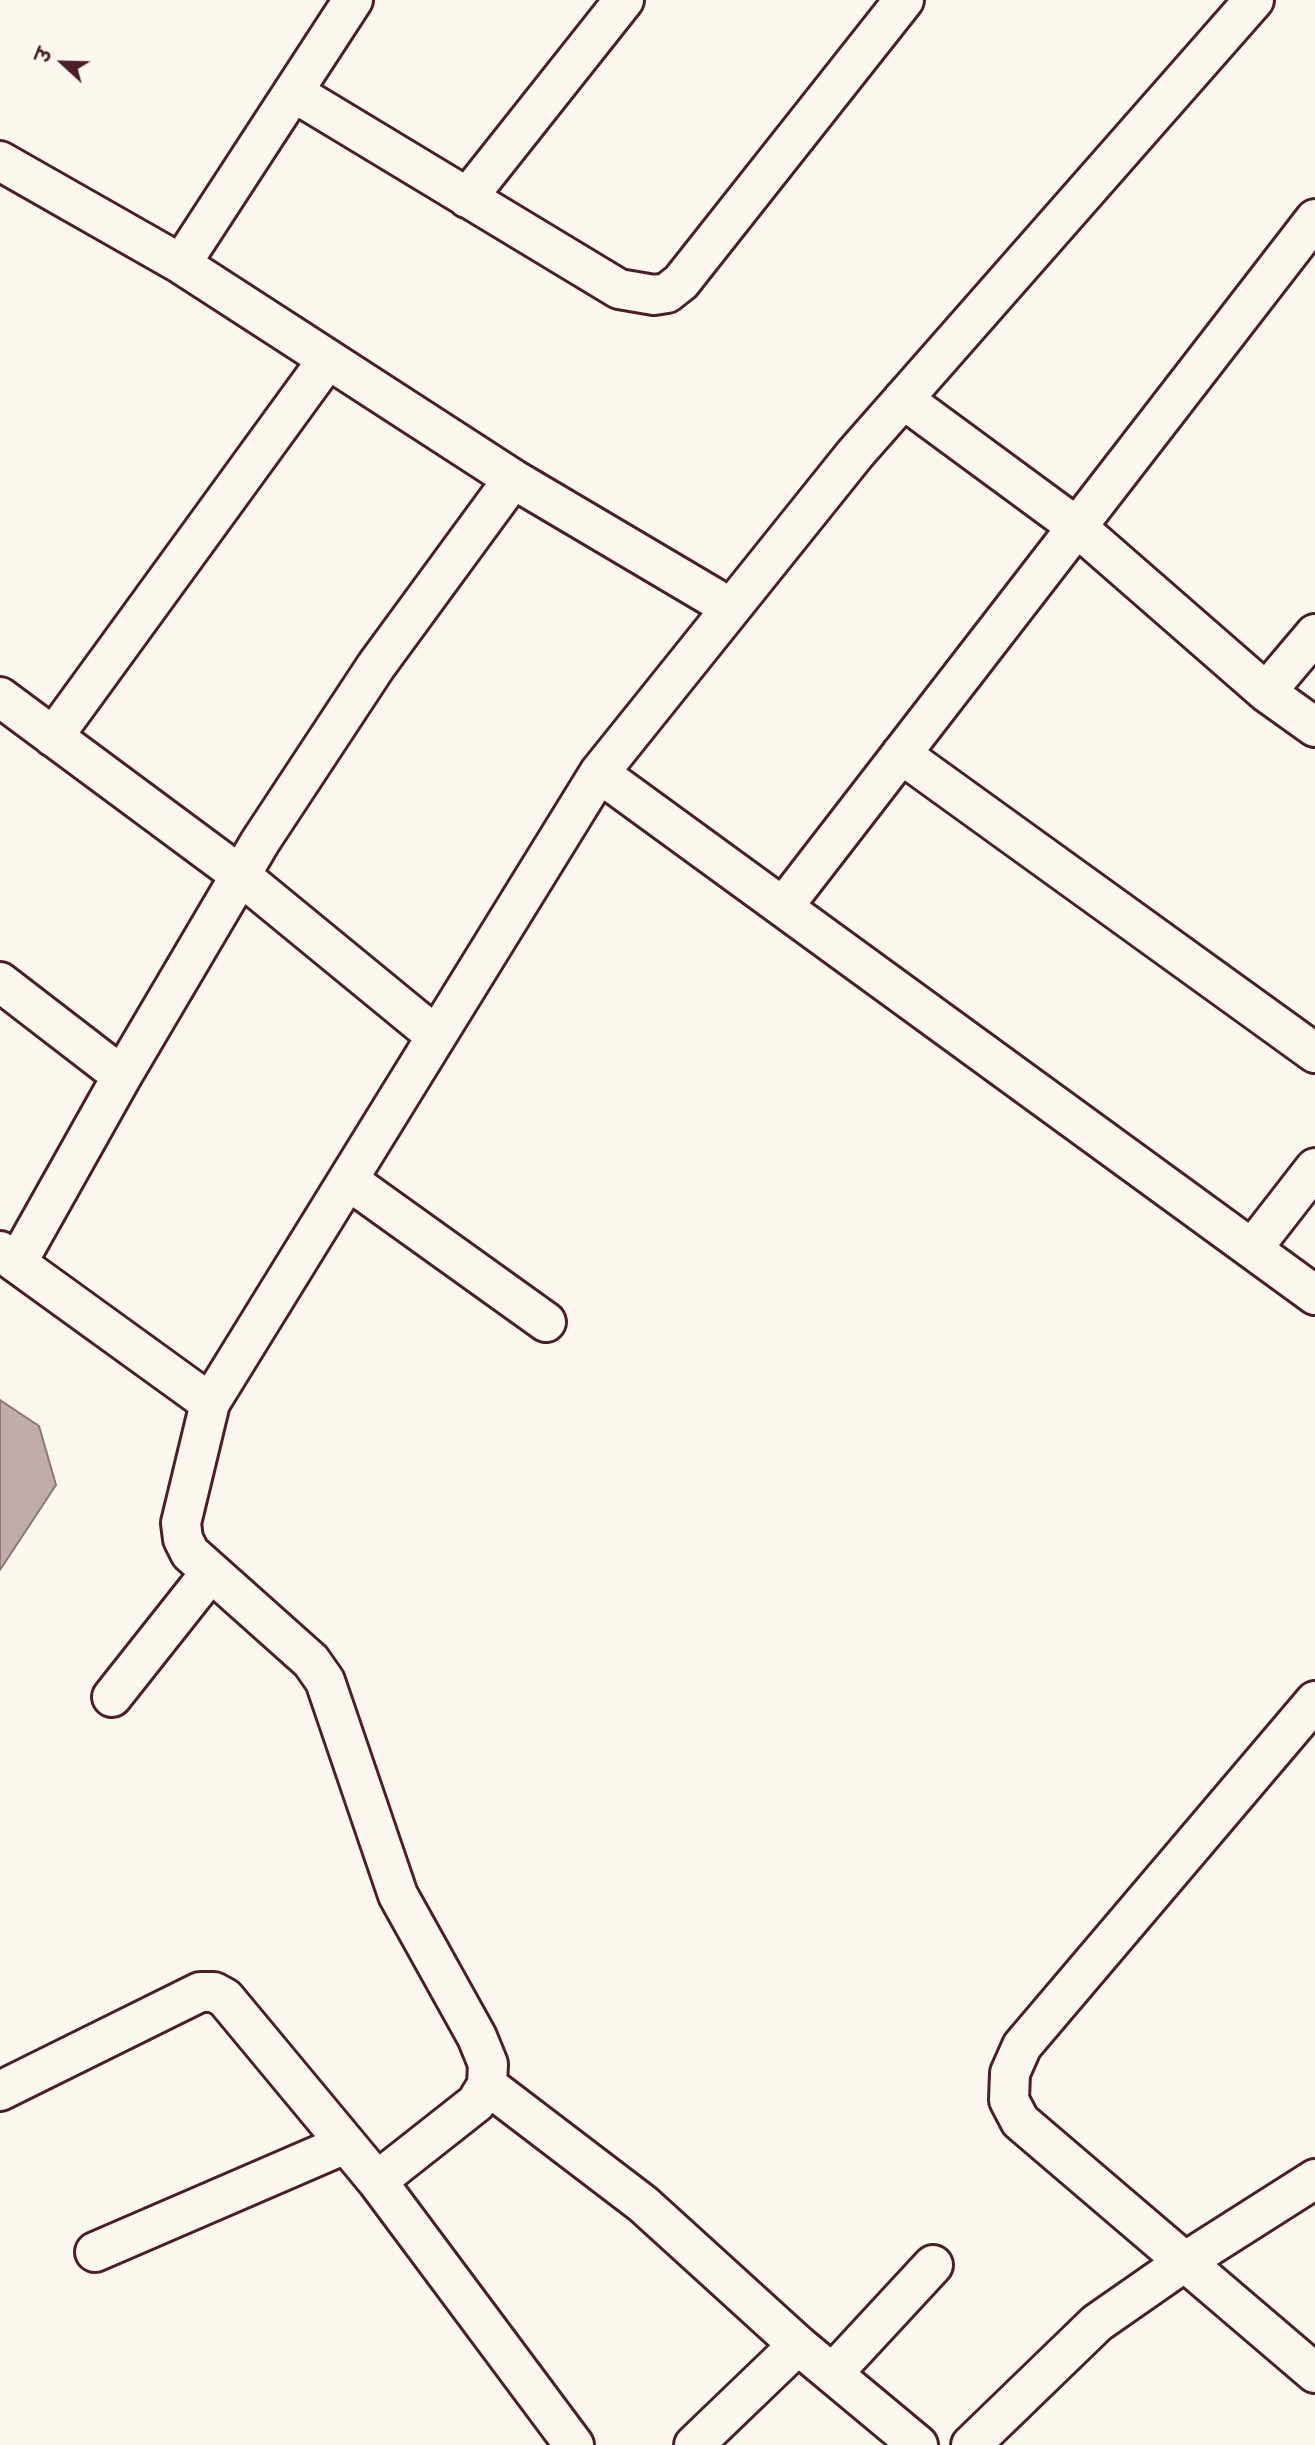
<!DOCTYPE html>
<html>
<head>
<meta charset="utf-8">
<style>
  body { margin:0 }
  #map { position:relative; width:1315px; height:2445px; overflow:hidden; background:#fbf7ec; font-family:Delius,"Playpen Sans Deva",sans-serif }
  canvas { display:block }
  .north { position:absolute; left:28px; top:28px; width:70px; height:70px; -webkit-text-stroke:5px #fbf7ec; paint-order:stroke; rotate:292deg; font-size:19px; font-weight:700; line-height:28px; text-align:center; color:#4a1f2b }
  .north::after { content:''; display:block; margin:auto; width:24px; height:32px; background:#4a1f2b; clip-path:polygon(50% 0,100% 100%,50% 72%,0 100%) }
</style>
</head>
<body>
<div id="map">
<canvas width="1315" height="2445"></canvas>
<div class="north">उ</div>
</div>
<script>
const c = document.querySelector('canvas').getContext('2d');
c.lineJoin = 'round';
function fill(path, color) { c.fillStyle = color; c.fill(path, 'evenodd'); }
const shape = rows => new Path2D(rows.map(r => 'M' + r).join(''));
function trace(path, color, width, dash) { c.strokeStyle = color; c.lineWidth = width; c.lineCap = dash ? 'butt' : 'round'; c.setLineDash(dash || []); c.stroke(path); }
const water = shape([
  [0,1400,39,1426,56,1485,0,1570,0,1400]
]);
fill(water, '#bfadaa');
trace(water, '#907477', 2);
const minor = shape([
  [293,92,619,289,654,295,667,293,681,282,904,0],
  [0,161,181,264,513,479,731,608],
  [467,198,624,0],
  [181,264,353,0],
  [903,399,1077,527,1266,692,1315,727],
  [1266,692,1315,634],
  [0,697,240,875,436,1036],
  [53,737,328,359],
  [901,754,1315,1053],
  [599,773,1315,1295],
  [783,907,1315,219],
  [0,982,122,1076],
  [348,1180,546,1322],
  [1252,1249,1315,1168],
  [0,1251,210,1403],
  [17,1263,122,1076,260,842,376,666,513,479],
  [112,1697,211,1572],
  [1315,1701,1022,2046,1010,2073,1009,2100,1020,2121,1315,2373],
  [487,2085,643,2204,798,2345,918,2445],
  [0,2091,200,1992,214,1992,225,1998,377,2181,574,2445],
  [377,2181,476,2103,487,2085,488,2064,477,2037,398,1895,325,1681,311,1661,190,1553,183,1539,181,1523,210,1403,599,773,855,454,1254,0],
  [95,2252,345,2144],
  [833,2373,933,2265],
  [694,2445,798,2345],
  [971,2445,1097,2323,1186,2261,1315,2179]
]);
trace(minor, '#4a1f2b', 44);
trace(minor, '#fbf7ec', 38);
</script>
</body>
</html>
